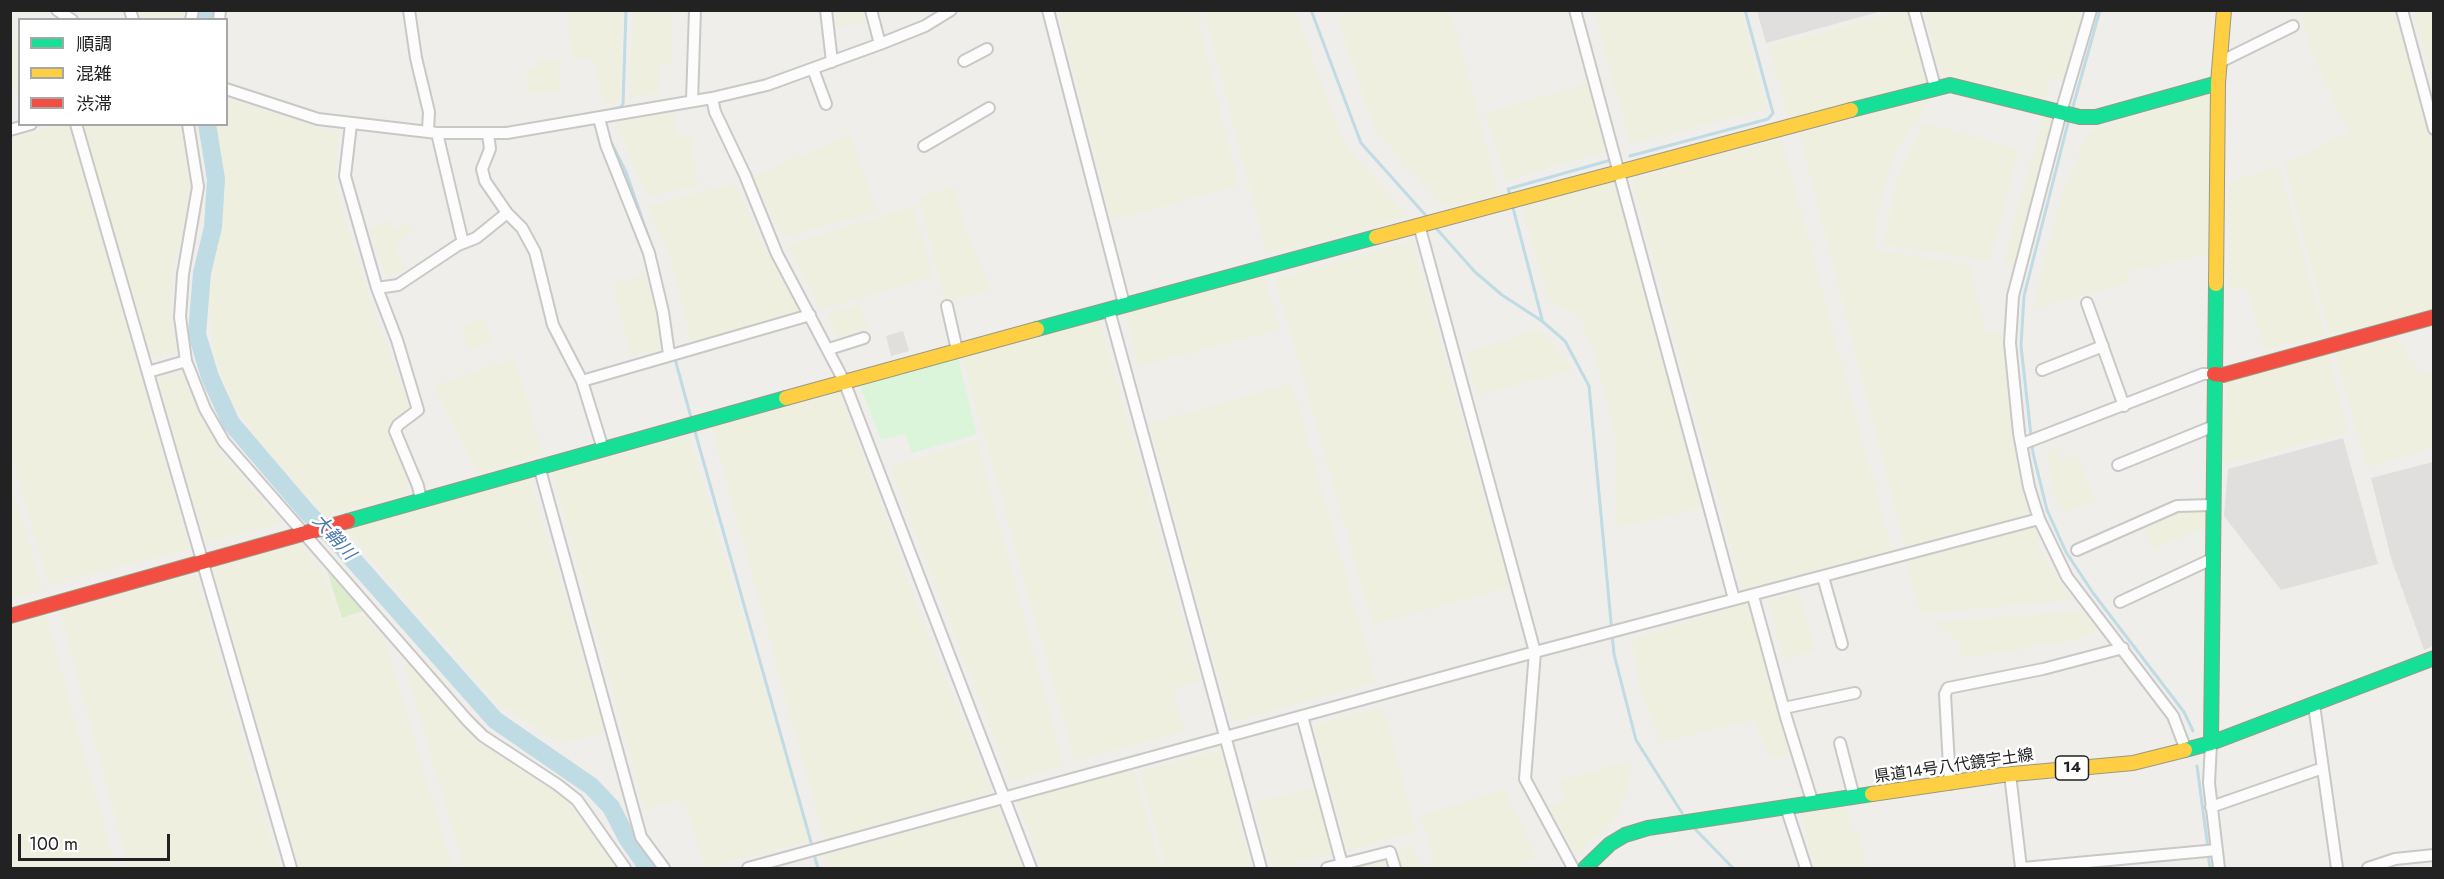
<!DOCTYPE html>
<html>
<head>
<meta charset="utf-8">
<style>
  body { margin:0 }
  #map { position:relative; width:2444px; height:879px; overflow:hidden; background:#f0eeeb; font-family:Jost,"Noto Sans JP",sans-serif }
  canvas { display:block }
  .frame { position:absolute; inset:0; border:12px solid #222; pointer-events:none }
  .legend { position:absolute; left:18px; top:18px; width:210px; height:108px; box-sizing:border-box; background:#fff; border:2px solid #a7a7a7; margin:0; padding:8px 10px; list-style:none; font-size:18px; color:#222 }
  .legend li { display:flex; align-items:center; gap:12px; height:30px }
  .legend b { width:30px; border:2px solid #a7a7a7 }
  .scale { position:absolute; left:18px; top:834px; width:152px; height:27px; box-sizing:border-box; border:3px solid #222; border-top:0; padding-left:8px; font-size:18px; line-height:21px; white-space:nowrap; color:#222; -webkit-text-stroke:4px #fff; paint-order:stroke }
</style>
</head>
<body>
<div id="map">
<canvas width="2444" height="879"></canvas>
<div class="frame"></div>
<ul class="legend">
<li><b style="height:8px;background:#16e098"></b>順調</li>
<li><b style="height:8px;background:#ffcf43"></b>混雑</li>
<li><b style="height:8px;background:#f24e42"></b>渋滞</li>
</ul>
<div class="scale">100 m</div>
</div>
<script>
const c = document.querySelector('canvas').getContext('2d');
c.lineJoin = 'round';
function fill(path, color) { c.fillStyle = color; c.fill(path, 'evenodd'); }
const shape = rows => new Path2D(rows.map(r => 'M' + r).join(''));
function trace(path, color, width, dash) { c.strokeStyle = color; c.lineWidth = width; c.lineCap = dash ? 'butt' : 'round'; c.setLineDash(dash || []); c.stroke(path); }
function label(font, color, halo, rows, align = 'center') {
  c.font = font + ' Jost,"Noto Sans JP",sans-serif'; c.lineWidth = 5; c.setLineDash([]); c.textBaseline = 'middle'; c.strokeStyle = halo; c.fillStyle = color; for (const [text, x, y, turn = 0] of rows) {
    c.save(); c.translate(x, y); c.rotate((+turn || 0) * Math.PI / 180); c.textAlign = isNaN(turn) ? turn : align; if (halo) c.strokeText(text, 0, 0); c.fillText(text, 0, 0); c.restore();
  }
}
fill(shape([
  [1067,10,1196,11,1239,185,1112,221,1059,14],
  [1358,10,1451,11,1499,194,1444,207,1374,128,1337,17],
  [138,11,138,10,182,11,181,20,141,19],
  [568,11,622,11,620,100,604,106,593,58,571,58],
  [671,11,672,62,659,65,658,93,629,99,633,12],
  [835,11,865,11,866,21,837,28],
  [1204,11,1295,11,1344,142,1407,217,1267,254],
  [1594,11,1741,11,1767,109,1630,144],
  [1904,11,1910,11,1929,81,1788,118,1768,46],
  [1926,11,2084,11,2066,80,2050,78,2045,98,1940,73],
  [2300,11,2399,11,2433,143,2433,309,2330,335,2284,163,2350,133,2312,55],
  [2414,11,2433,11,2433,83],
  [19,37,19,93,10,85,11,48],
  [558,60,560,92,528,94,526,69,538,68,538,61],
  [1591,82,1611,150,1506,181,1485,113],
  [2213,92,2213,253,2128,272,2130,283,2035,308,2039,280,2064,187,2089,132],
  [227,99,339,133,335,173,342,208,375,314,412,411,388,426,406,468,409,493,325,516,265,448,232,403,214,354,208,305,225,191,223,162,215,125,226,124],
  [1931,99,1896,150,1878,213,1875,250,1970,265,1986,333,2005,333,2010,387,2033,516,1905,548,1800,134],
  [674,112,677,136,690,136,699,185,647,197,615,120],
  [2043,115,2058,119,2019,266,2004,262],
  [1923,123,2019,149,1990,261,1884,245,1896,182],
  [60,125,70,125,190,549,49,585,11,452,10,138],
  [82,125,182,125,193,187,173,269,171,314,176,352,152,357],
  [851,134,877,212,784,237,752,177],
  [1782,139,1892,551,1743,590,1632,179],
  [2279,165,2325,335,2265,350,2246,287,2228,289,2229,183],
  [1616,179,1707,506,1617,528,1615,432,1594,351,1580,318,1548,300,1522,207],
  [735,183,761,241,801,311,691,343,669,255,648,206],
  [954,186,965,229,992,289,945,303,919,197],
  [914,206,933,277,821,309,788,245],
  [391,220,394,230,407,222,412,232,395,246,405,268,387,278,369,228],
  [1412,241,1510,587,1373,625,1275,279],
  [647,274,662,326,660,349,630,356,613,284],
  [1265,276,1280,329,1139,367,1125,314],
  [859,304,870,329,837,338,826,314],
  [484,318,492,342,469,350,460,326],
  [1100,321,1200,681,1173,688,1185,731,1075,761,961,354],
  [1537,329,1554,344,1573,371,1478,395,1466,353],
  [2398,337,2420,375,2433,372,2433,448,2367,467,2335,352],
  [2328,352,2348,433,2225,464,2226,379],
  [515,358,543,454,478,473,433,386],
  [184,373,218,449,282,523,206,543,158,378],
  [1292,383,1376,682,1232,722,1149,423],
  [840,392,922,619,992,792,824,840,712,428],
  [689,436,810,841,705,868,684,798,645,809,553,473],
  [977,440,1064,765,1011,781,890,467],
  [2056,448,2060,460,2076,455,2096,501,2065,513,2054,493,2046,452],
  [530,479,605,732,563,744,496,702,345,530],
  [11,483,43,590,11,599,10,599],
  [2180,511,2206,511,2210,525,2154,549,2143,527],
  [2039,526,2039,548,2073,600,1921,614,1906,561],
  [302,544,323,572,341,619,363,615,385,640,453,868,299,868,213,568],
  [196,574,279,868,129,868,60,611],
  [1799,592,1815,651,1784,659,1768,600],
  [1751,602,1795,753,1771,759,1754,720,1662,742,1640,691,1632,639],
  [2083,611,2101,630,2063,643,2042,644,2011,652,1961,658,1958,641,1935,622],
  [46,615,116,868,11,868,11,625],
  [404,663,410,663,474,736,569,802,616,868,464,868],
  [1383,706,1417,832,1348,851,1314,725],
  [1221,750,1252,868,1166,868,1140,771],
  [1632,760,1628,792,1612,824,1591,840,1577,856,1550,809,1565,799,1559,781],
  [1133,767,1161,868,1043,868,1016,798],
  [1317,787,1335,854,1272,868,1254,803],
  [1505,789,1536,857,1516,868,1435,868,1421,816],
  [1847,806,1851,831,1859,831,1866,868,1815,868,1801,814],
  [998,807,1022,868,828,868,824,855],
  [1413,845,1421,868,1352,868,1351,865]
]), '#efefdf');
fill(shape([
  [327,571,364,611,342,618]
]), '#ddeccb');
fill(shape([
  [958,358,977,434,912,453,905,434,881,440,860,385]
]), '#daf5da');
fill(shape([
  [1757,11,1757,10,1882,11,1766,43],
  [903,331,909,351,891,356,886,336],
  [2343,438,2378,564,2281,590,2224,516,2228,469],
  [2433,462,2433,646,2424,650,2391,558,2371,478]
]), '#e0dfde');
trace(shape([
  [1311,10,1361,143,1429,219],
  [2072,110,2100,10],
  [602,114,601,112,621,107,623,104,626,10],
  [2069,119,2024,296,2021,346,2033,453,2047,510,2066,552,2093,593,2184,712,2193,731],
  [610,140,626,172,654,253],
  [1630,156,1768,119,1773,113,1745,10],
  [1511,197,1508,189,1611,160],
  [1512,204,1542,319],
  [1435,227,1475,272,1502,295,1542,321,1565,341,1589,386,1614,654,1636,740,1682,813],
  [675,359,692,421],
  [694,428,811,842],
  [2197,766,2208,848],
  [1695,829,1733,868],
  [2208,854,2210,868],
  [815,858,818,868]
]), '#bfdbe3', 3);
trace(shape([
  [204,20,205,10],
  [207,124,216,179,213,227,202,273,197,334,210,377,231,423,307,512,341,546,495,720,591,786,611,807,627,838,648,868]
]), '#bfdbe3', 18);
const street = shape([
  [57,10,72,20],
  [130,10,133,20],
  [409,10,416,58,429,112,428,130],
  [826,10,832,62],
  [871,10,880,44],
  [1048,10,1124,304],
  [1575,10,1734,599],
  [1914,10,1935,87],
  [2091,10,2061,112,2013,296,2010,343,2019,433,2029,487,2039,519,2067,577,2173,716,2186,750],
  [2402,10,2434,129],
  [191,20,193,10],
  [219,20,220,10],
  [964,61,987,49],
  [2220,62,2293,26],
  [813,69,826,104],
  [226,89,318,119,437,133,507,133,712,98,767,85,880,44,925,26,951,10],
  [712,98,715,112,745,175,777,254,844,381,1031,868],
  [692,101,695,10],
  [599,118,606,145,649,253,663,312,669,354],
  [76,124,291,868],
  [188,124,198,187,183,274,180,317,186,361,205,409,224,442,467,720,483,736,558,785,577,800,625,868],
  [351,124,345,176,377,288],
  [10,130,31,124],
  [437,133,463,243],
  [488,134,490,149,482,169,485,181,507,213,522,228,535,252,553,325,582,381,603,449],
  [924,146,989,108],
  [1419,225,1535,652,1525,779,1573,868],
  [2087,303,2124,406],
  [947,306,957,350],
  [1109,310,1261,868],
  [829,349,864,338],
  [2042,370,2103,346],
  [148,372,186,361],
  [582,381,810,315],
  [2022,444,2203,374,2214,374],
  [2118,465,2214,426],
  [539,466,641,837,664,868],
  [421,500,418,486,395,431,398,425,418,410,397,340,377,288,398,285,458,245,476,238,507,213],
  [2077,550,2177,506,2212,505],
  [1823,577,1842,644],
  [1753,596,1786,717,1813,804],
  [2120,602,2212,559],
  [2314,705,2337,868],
  [1784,708,1855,693],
  [1302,716,1343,868],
  [1840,743,1854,797],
  [2211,743,2209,783,2219,868],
  [2010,774,2021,868],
  [1950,784,1945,694,1948,688,2043,669,2123,648],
  [1786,807,1806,868],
  [2211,807,2323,768],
  [748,868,1535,652,2039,519],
  [1327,868,1390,852,1395,868],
  [2023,868,2217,850],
  [2368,868,2395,859,2434,855]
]);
const fast = shape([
  [1851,110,1950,85,2080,117,2096,117,2218,83],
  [1037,329,1376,237],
  [348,521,786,398],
  [2211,743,2216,284],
  [2185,750,2211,743,2434,658],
  [1585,868,1610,844,1625,835,1648,828,1872,794]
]);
const slow = shape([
  [1376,237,1851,110],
  [2216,284,2218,83,2224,10],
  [786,398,1037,329],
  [1872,794,2002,775,2133,763,2185,750]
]);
const jam = shape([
  [2214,374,2223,375,2434,317],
  [10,616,348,521]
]);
trace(street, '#c9c8c7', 14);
trace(fast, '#999a82', 16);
trace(slow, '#999a82', 16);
trace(jam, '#999a82', 16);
trace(street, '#fdfcfc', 10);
trace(fast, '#16e098', 14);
trace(slow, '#ffcf43', 14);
trace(jam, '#f24e42', 14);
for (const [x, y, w] of [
  [2072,768,33]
]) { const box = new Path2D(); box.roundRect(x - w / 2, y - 12, w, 24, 4.5); c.fillStyle = '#fff'; c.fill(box); trace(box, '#222', 1.5); }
label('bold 15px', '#222', null, [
  ["14",2072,768]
]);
label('16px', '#222', '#fff', [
  ["県道14号八代鏡宇土線",1954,767,-8]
]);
label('italic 18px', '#4a7aab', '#fff', [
  ["大鞘川",333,538,48]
]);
</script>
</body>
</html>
